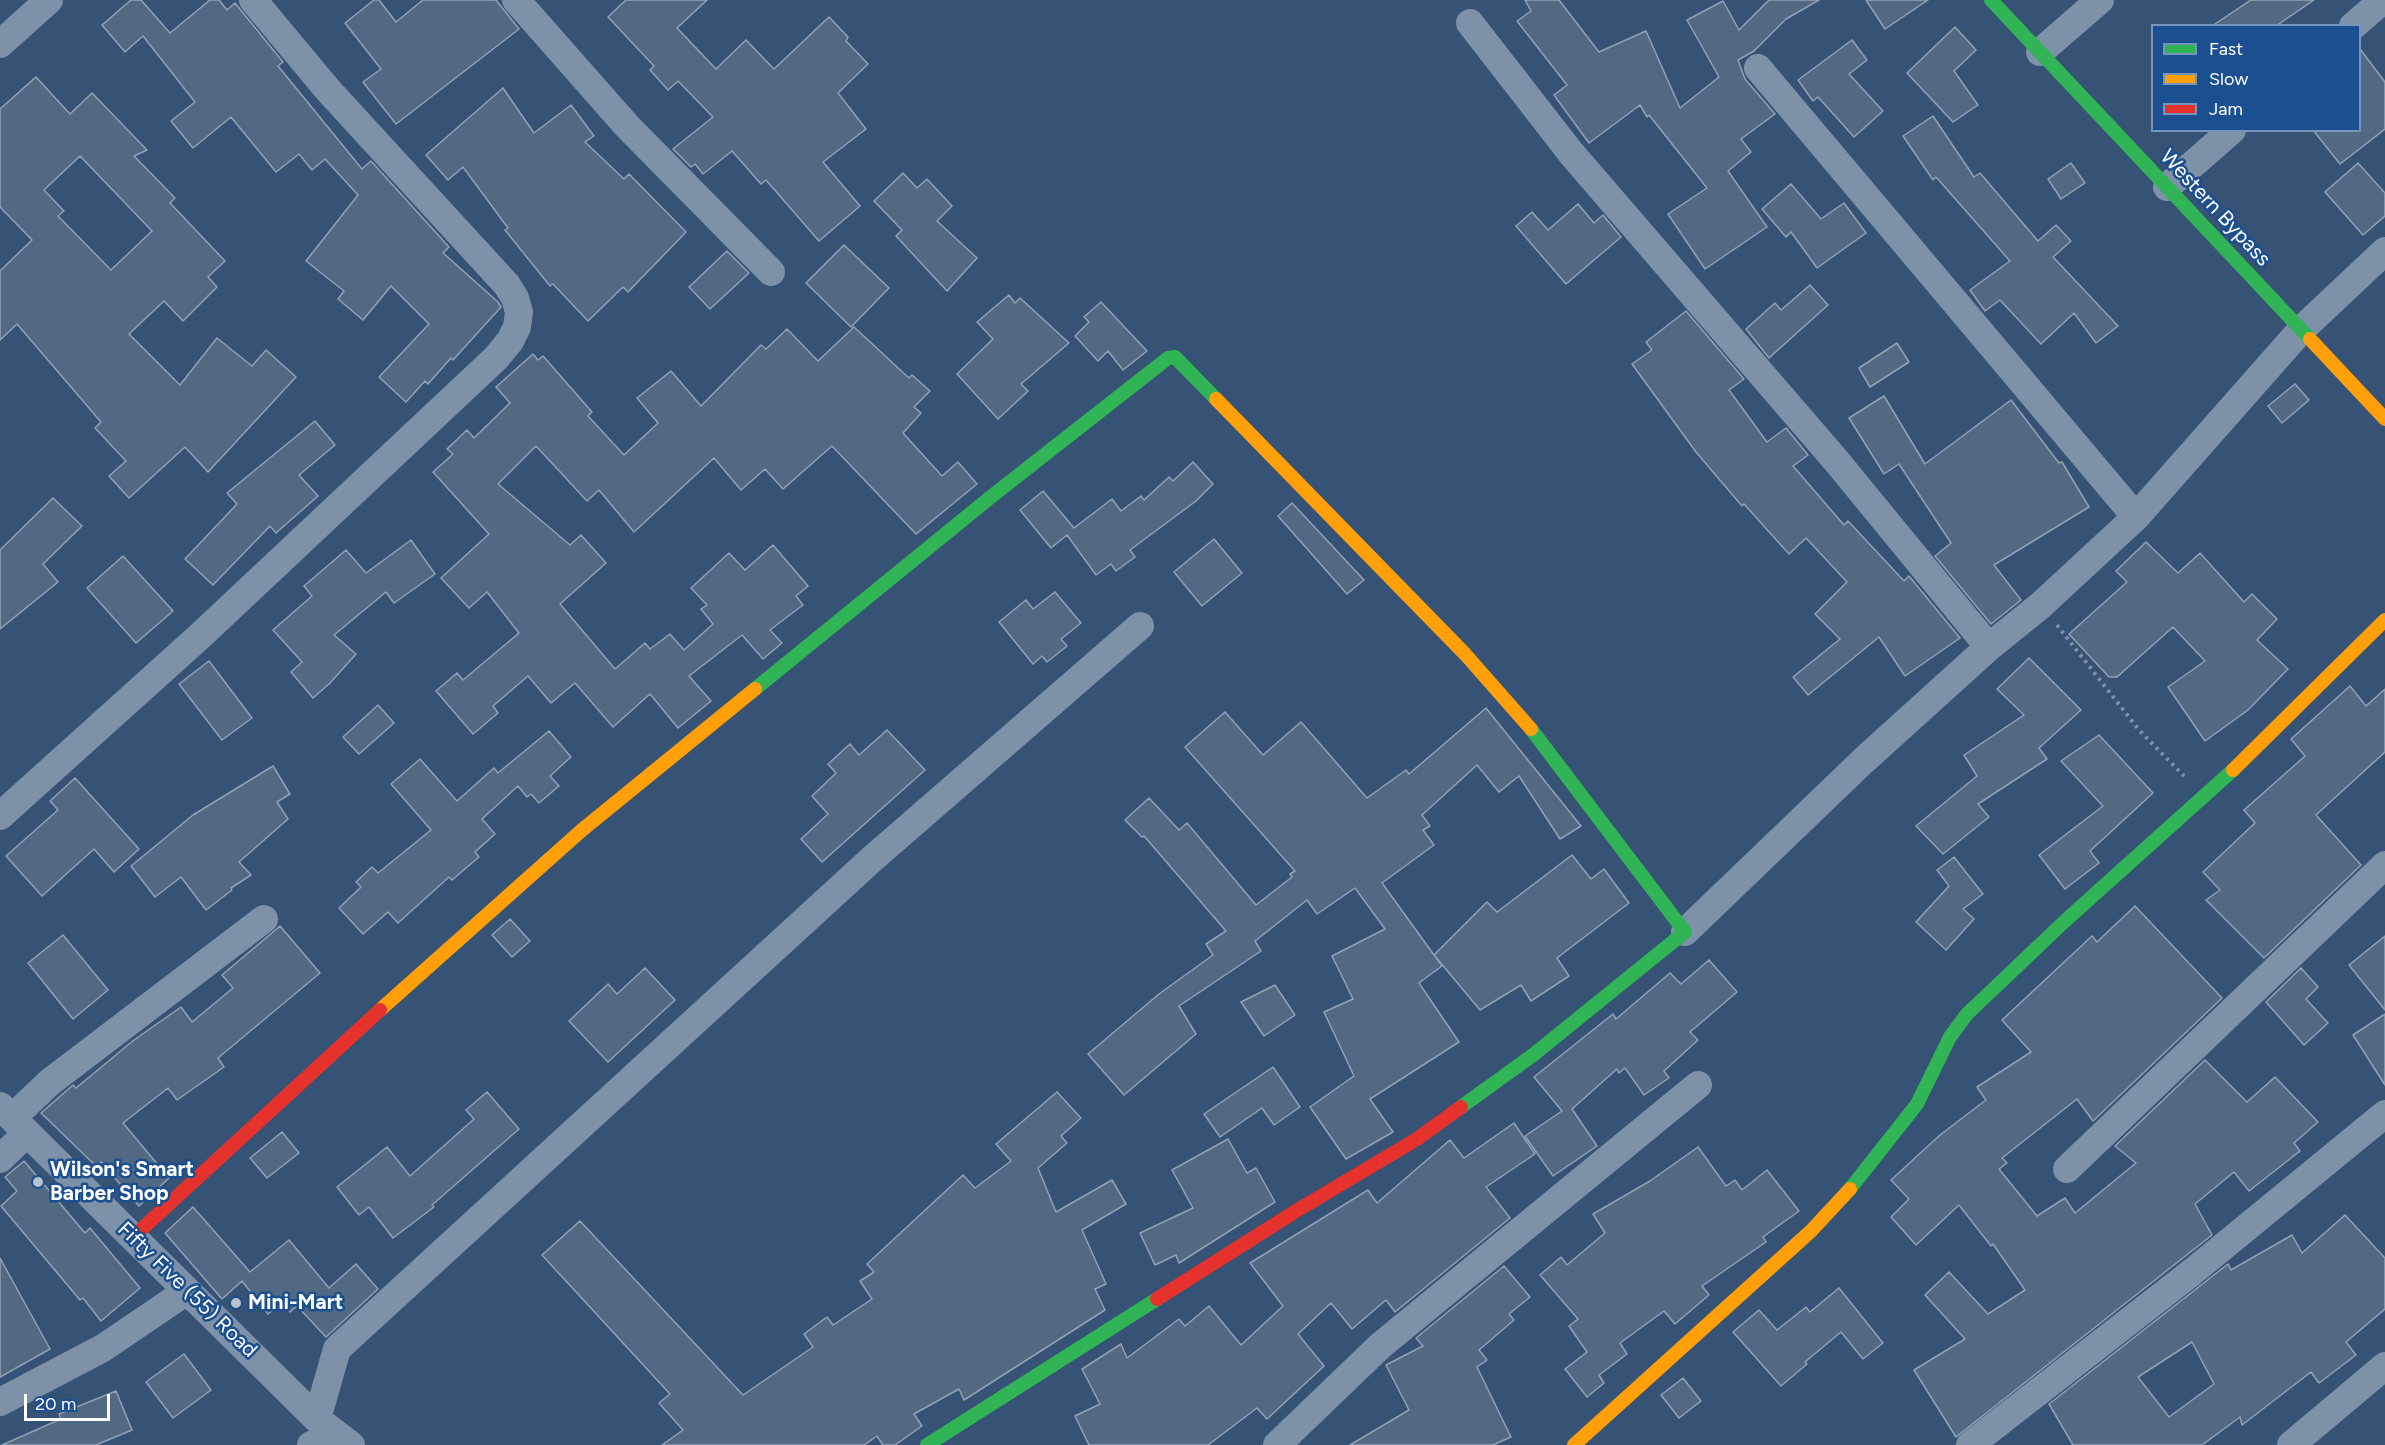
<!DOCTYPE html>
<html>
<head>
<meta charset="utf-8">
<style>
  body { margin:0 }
  #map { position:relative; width:2385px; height:1445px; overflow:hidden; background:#365274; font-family:Figtree,sans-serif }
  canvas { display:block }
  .legend { position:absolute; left:2151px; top:24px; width:210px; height:108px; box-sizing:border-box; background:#1b4f8f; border:2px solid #7695bc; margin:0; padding:8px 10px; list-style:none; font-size:18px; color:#fff }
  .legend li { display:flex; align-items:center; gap:12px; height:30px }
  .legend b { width:30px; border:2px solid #7695bc }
  .scale { position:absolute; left:24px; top:1394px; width:86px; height:27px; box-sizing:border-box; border:3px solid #fff; border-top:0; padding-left:8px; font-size:18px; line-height:21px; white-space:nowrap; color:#fff; -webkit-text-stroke:4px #1b4f8f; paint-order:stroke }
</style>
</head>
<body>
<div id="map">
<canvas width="2385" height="1445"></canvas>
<ul class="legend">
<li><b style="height:8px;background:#30b455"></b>Fast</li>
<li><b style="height:8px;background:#ff9f0a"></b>Slow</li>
<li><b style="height:8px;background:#e5322d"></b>Jam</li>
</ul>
<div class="scale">20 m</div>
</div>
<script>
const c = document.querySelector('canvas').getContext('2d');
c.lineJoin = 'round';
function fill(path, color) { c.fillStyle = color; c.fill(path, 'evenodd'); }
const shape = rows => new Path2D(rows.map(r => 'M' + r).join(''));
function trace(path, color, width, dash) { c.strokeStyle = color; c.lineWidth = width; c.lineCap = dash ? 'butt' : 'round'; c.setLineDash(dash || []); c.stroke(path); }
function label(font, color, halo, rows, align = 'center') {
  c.font = font + ' Figtree,sans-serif'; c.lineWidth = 5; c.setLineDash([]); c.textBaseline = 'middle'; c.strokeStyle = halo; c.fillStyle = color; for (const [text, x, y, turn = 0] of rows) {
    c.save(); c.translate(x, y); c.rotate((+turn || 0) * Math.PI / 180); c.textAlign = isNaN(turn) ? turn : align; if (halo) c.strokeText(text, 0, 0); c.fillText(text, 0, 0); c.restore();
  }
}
const building = shape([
  [131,0,141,0,170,33,210,0,219,0,227,10,235,3,283,62,278,66,362,169,371,161,449,247,443,253,498,302,501,307,453,360,451,358,428,384,425,381,406,402,379,377,429,324,391,286,363,320,338,299,344,291,306,261,358,195,325,159,312,170,299,154,276,172,231,117,193,148,171,121,195,102,143,36,125,52,102,25,131,0],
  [374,0,379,0,396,22,423,0,496,0,519,29,396,124,363,82,381,69,345,23,374,0],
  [626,0,707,0,677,28,716,69,746,40,774,69,829,17,848,37,846,41,868,64,838,93,866,129,823,162,860,206,819,241,766,180,761,184,732,151,703,174,695,164,691,167,673,149,713,117,678,81,668,90,650,70,654,66,608,17,626,0],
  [1525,0,1559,0,1599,52,1646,31,1680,108,1719,77,1687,20,1723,1,1739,30,1769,0,1819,0,1786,19,1754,51,1738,60,1745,79,1775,114,1741,139,1751,152,1728,171,1767,227,1705,269,1668,214,1707,188,1649,115,1647,117,1640,105,1589,143,1554,95,1567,85,1517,21,1531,11,1525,0],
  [1866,0,1928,0,1885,29,1866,0],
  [2251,0,2314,0,2276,26,2212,26,2251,0],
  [1955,27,1976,50,1954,71,1978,105,1953,122,1907,73,1955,27],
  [1852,40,1867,60,1849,74,1883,111,1854,137,1818,97,1813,101,1798,80,1852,40],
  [2360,49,2385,82,2385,129,2340,164,2313,130,2360,130,2360,49],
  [36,77,70,114,92,93,147,150,134,156,175,198,170,203,225,261,208,277,217,287,183,321,164,301,129,334,180,385,217,338,252,366,266,350,296,377,208,472,185,447,129,498,109,476,126,461,95,428,101,422,17,324,0,340,0,271,32,240,0,207,0,109,36,77],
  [80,156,152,231,111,270,58,216,64,211,44,190,80,156],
  [503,88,534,133,571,105,594,136,585,142,624,179,629,174,686,232,628,292,623,287,588,321,553,284,550,286,505,230,508,228,463,167,448,180,426,155,503,88],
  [1933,116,1974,177,1980,173,2038,241,2056,225,2071,241,2053,257,2118,326,2096,343,2074,313,2041,344,2000,300,1985,311,1970,290,2010,261,1936,177,1933,180,1903,136,1933,116],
  [2071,163,2085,183,2061,199,2048,179,2071,163],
  [2358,163,2385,193,2385,216,2363,235,2325,192,2358,163],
  [903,173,917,188,927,179,952,206,937,221,977,258,947,291,896,236,902,230,874,201,903,173],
  [1791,184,1821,219,1844,203,1866,233,1817,268,1791,232,1786,237,1762,209,1791,184],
  [1578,204,1594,223,1603,215,1621,237,1566,284,1516,226,1532,212,1548,230,1578,204],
  [844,245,889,288,851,327,806,283,844,245],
  [727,251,749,273,710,309,689,287,727,251],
  [1810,285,1828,305,1769,358,1746,329,1775,303,1781,310,1810,285],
  [1009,295,1015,303,1020,298,1069,343,1021,384,1028,391,998,419,957,374,993,339,977,322,1009,295],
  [1101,302,1147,351,1123,370,1108,351,1098,361,1075,336,1089,322,1084,317,1101,302],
  [1686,311,1744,379,1729,390,1767,442,1786,428,1808,455,1793,466,1844,525,1848,521,1904,581,1909,576,1960,638,1905,676,1879,637,1808,695,1793,677,1840,639,1815,614,1847,582,1806,538,1789,554,1744,504,1742,506,1696,452,1632,364,1652,350,1646,342,1686,311],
  [854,327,909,378,912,375,930,391,914,407,921,413,903,433,942,476,958,462,977,484,916,534,832,446,783,489,765,469,741,490,714,458,634,532,599,490,587,501,536,446,498,484,570,545,581,535,606,563,560,604,615,669,645,643,650,649,670,634,684,650,713,624,701,609,707,605,691,588,729,553,745,570,773,545,808,586,796,596,803,605,770,630,782,643,763,659,742,635,689,676,711,701,678,728,650,694,613,727,575,683,551,703,528,676,493,706,498,713,473,734,436,691,457,673,463,680,519,633,487,592,469,608,441,578,489,534,433,472,453,454,447,449,467,430,474,438,510,403,496,387,533,354,538,360,543,356,592,412,588,416,624,455,658,423,637,398,671,371,701,406,761,345,766,349,787,329,818,361,854,327],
  [1897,343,1909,362,1870,387,1859,368,1897,343],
  [2295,384,2309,400,2282,423,2268,406,2295,384],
  [1884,396,1925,464,2011,400,2059,463,2062,462,2089,507,1994,565,2021,600,1991,624,1935,556,1951,543,1899,464,1884,474,1849,418,1884,396],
  [315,421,335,445,299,475,318,496,276,533,270,526,213,585,185,559,237,504,227,493,315,421],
  [1193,462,1213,484,1196,501,1130,550,1135,557,1116,571,1111,564,1096,575,1067,535,1051,548,1020,510,1043,491,1074,528,1112,499,1121,511,1141,496,1144,500,1169,477,1173,481,1193,462],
  [53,498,82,526,43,564,58,582,0,629,0,550,53,498],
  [1292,503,1364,580,1347,594,1278,516,1292,503],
  [1214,539,1242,573,1202,606,1174,572,1214,539],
  [411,540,435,574,394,603,386,592,334,635,356,654,330,683,313,698,291,672,302,662,273,630,312,596,304,586,346,550,366,573,411,540],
  [2146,542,2178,573,2200,553,2244,602,2252,594,2277,619,2257,640,2288,669,2248,710,2205,741,2168,687,2205,661,2173,627,2117,677,2109,677,2069,634,2127,582,2116,571,2146,542],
  [123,556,173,611,136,643,87,588,123,556],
  [1055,592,1081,623,1061,639,1067,646,1047,662,1042,656,1033,664,999,622,1026,600,1033,609,1055,592],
  [2029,658,2081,710,2039,748,2047,759,1978,804,1989,817,1943,854,1916,826,1977,776,1964,755,2024,715,1997,689,2029,658],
  [209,661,252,718,222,740,179,684,209,661],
  [2350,686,2366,706,2385,689,2385,752,2316,815,2361,865,2264,958,2206,900,2220,890,2203,872,2255,823,2244,810,2305,756,2291,739,2350,686],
  [378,705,394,723,359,754,343,737,378,705],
  [1486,708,1581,826,1560,839,1519,776,1499,792,1477,765,1422,815,1430,826,1423,830,1434,845,1382,883,1442,966,1419,983,1459,1042,1370,1099,1393,1132,1346,1159,1310,1107,1354,1076,1324,1012,1353,999,1332,956,1385,929,1355,888,1317,914,1307,900,1255,941,1261,951,1179,1006,1196,1034,1124,1095,1088,1054,1159,994,1213,955,1206,944,1226,931,1144,836,1142,837,1125,820,1149,798,1179,830,1187,823,1256,905,1292,877,1290,874,1295,871,1185,747,1225,712,1263,755,1301,722,1367,798,1406,770,1409,774,1486,708],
  [887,730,925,770,822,862,801,839,828,814,812,796,836,773,828,764,850,744,859,755,887,730],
  [549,731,571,757,550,776,559,786,539,803,531,794,527,797,518,786,482,819,495,834,475,852,479,857,452,880,449,877,398,923,388,912,363,934,339,908,361,887,356,882,372,867,378,873,431,830,391,784,420,759,457,801,494,768,498,773,549,731],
  [2099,735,2153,793,2090,851,2099,863,2065,889,2039,855,2103,806,2061,761,2099,735],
  [273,766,290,794,277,802,288,819,239,862,251,875,231,888,232,890,206,910,181,877,155,897,131,866,193,815,273,766],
  [75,778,139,849,114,872,94,849,42,896,6,856,58,810,50,801,75,778],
  [1572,855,1591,879,1604,869,1629,903,1557,958,1569,976,1531,1001,1521,985,1480,1010,1434,955,1487,902,1497,912,1572,855],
  [1954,857,1983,894,1963,909,1974,919,1946,950,1916,922,1949,886,1937,870,1954,857],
  [2135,906,2222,998,2093,1121,2077,1099,2002,1158,2007,1163,1999,1169,2037,1216,2065,1198,2075,1213,2136,1163,2115,1146,2205,1060,2247,1102,2275,1077,2318,1122,2294,1143,2300,1151,2249,1191,2234,1172,2195,1204,2212,1235,1956,1437,1914,1370,1965,1339,1925,1295,1949,1272,1988,1314,2025,1290,1993,1244,1991,1246,1959,1205,1916,1245,1891,1217,1909,1199,1891,1180,1940,1135,1986,1100,1977,1087,2031,1052,2002,1020,2092,936,2097,942,2135,906],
  [510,919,530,941,512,957,492,935,510,919],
  [280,926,320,973,218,1058,224,1067,177,1100,168,1088,123,1123,169,1178,139,1206,101,1162,97,1167,41,1113,73,1085,76,1088,134,1040,181,1007,192,1022,233,988,222,975,280,926],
  [63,935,108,990,73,1019,28,963,63,935],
  [2385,936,2385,1010,2349,965,2385,936],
  [1709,960,1737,992,1690,1032,1698,1040,1664,1071,1669,1078,1644,1095,1625,1068,1619,1073,1617,1069,1572,1109,1597,1146,1553,1176,1525,1136,1562,1111,1534,1077,1613,1014,1616,1019,1670,973,1681,984,1709,960],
  [645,968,675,1000,608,1062,569,1021,608,984,617,994,645,968],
  [2301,968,2318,987,2306,999,2328,1023,2304,1045,2266,1002,2301,968],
  [1275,985,1295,1015,1264,1036,1241,1002,1275,985],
  [2385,1014,2385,1085,2353,1035,2385,1014],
  [1273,1067,1300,1107,1274,1125,1262,1108,1220,1137,1204,1114,1273,1067],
  [487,1092,519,1129,432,1205,434,1207,393,1238,369,1207,359,1215,337,1187,387,1147,410,1176,474,1119,466,1110,487,1092],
  [1057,1092,1081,1118,1061,1136,1067,1143,1038,1168,1056,1212,1112,1180,1126,1204,1082,1230,1106,1284,1095,1289,1105,1310,964,1400,959,1389,914,1414,922,1426,895,1445,883,1445,877,1436,864,1445,662,1445,683,1430,659,1403,670,1394,542,1255,580,1221,743,1395,813,1347,804,1334,827,1317,833,1325,872,1299,860,1281,874,1272,867,1264,963,1175,975,1188,1011,1161,996,1144,1057,1092],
  [1514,1123,1535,1154,1486,1187,1510,1218,1395,1312,1386,1300,1352,1329,1331,1303,1298,1334,1324,1366,1267,1419,1257,1408,1208,1445,1089,1445,1075,1416,1100,1404,1082,1369,1121,1344,1127,1358,1179,1319,1185,1326,1209,1306,1241,1345,1283,1306,1250,1263,1368,1190,1377,1203,1450,1140,1464,1158,1514,1123],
  [282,1132,299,1153,267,1178,250,1158,282,1132],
  [1228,1139,1247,1173,1256,1168,1275,1202,1179,1263,1176,1255,1155,1265,1140,1233,1193,1208,1172,1170,1228,1139],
  [1698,1147,1726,1186,1735,1180,1742,1190,1767,1170,1799,1211,1763,1237,1766,1242,1702,1286,1709,1295,1675,1324,1664,1311,1620,1343,1627,1354,1599,1375,1604,1383,1587,1397,1565,1369,1587,1352,1569,1326,1578,1319,1540,1275,1561,1257,1567,1265,1605,1233,1593,1214,1650,1181,1698,1147],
  [24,1161,85,1233,90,1228,140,1288,101,1321,83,1298,80,1300,1,1206,17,1191,5,1177,24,1161],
  [193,1207,250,1272,289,1240,329,1288,356,1264,378,1289,326,1337,297,1306,290,1312,283,1302,268,1314,242,1281,222,1299,165,1233,193,1207],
  [2345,1215,2385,1258,2385,1309,2346,1342,2356,1355,2319,1383,2311,1372,2242,1425,2240,1417,2202,1445,2073,1445,2049,1404,2228,1264,2231,1270,2292,1235,2302,1253,2345,1215],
  [2192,1342,2214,1384,2169,1417,2138,1377,2192,1342],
  [0,1258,50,1349,0,1377,0,1258],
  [1504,1266,1530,1297,1509,1314,1514,1320,1479,1350,1487,1360,1477,1367,1511,1437,1493,1445,1350,1445,1409,1410,1386,1365,1423,1346,1416,1338,1504,1266],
  [1839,1288,1883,1343,1863,1359,1841,1332,1805,1362,1807,1364,1781,1386,1733,1332,1759,1310,1777,1330,1806,1307,1810,1312,1839,1288],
  [184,1354,211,1390,173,1418,146,1382,184,1354],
  [1683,1378,1701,1401,1679,1418,1661,1395,1683,1378],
  [116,1391,132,1430,96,1445,2,1445,61,1419,59,1414,116,1391]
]);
fill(building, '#526984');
trace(building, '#92a2b6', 1.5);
trace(shape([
  [2057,625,2139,730,2184,776]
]), '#7d92a8', 4, [3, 4.5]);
trace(shape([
  [516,0,627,126,771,272],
  [1470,23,1571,153,1839,464,1989,647],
  [2353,26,2383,0],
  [0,44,49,0],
  [2040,52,2100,0],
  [1758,68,2136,517],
  [2167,187,2232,130],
  [0,816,200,636,496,358,510,341,517,327,519,312,515,298,507,285,328,90,253,0],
  [1685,932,1863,761,1989,647,2041,605,2136,517,2301,330,2385,251],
  [0,1106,317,1419,351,1445],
  [12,1118,50,1082,264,919],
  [0,1159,27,1133],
  [2067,1169,2385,865],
  [0,1402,103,1348,187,1291],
  [317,1419,337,1349,872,859,1140,626],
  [311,1445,337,1435],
  [1277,1445,1380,1346,1698,1085],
  [1970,1445,2191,1273,2385,1114],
  [2291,1445,2385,1366]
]), '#7d92a8', 28);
trace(shape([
  [1991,0,2310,339],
  [755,689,992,496,1168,358,1175,357,1216,399],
  [1461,1107,1533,1055,1685,932,1531,729],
  [1850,1189,1917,1104,1950,1037,1967,1014,2066,920,2233,770],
  [927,1445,1157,1299]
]), '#30b455', 14);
trace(shape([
  [2310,339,2385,419],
  [1216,399,1465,654,1531,729],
  [2233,770,2385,620],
  [380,1010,582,830,755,689],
  [1574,1445,1811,1231,1850,1189]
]), '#ff9f0a', 14);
trace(shape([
  [132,1238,380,1010],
  [1157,1299,1296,1211,1417,1139,1461,1107]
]), '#e5322d', 14);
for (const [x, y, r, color] of [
  [38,1182,6,"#b9c2ce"],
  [236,1303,6,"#b9c2ce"]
]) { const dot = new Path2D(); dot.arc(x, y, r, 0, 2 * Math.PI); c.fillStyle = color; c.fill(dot); trace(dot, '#1b4f8f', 2); }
label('21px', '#fff', '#1b4f8f', [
  ["Western Bypass",2215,208,47],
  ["Fifty Five (55) Road",187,1290,44]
]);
label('bold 21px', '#fff', '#1b4f8f', [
  ["Wilson's Smart",50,1170],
  ["Barber Shop",50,1194],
  ["Mini-Mart",248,1303]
], 'left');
</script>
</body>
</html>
